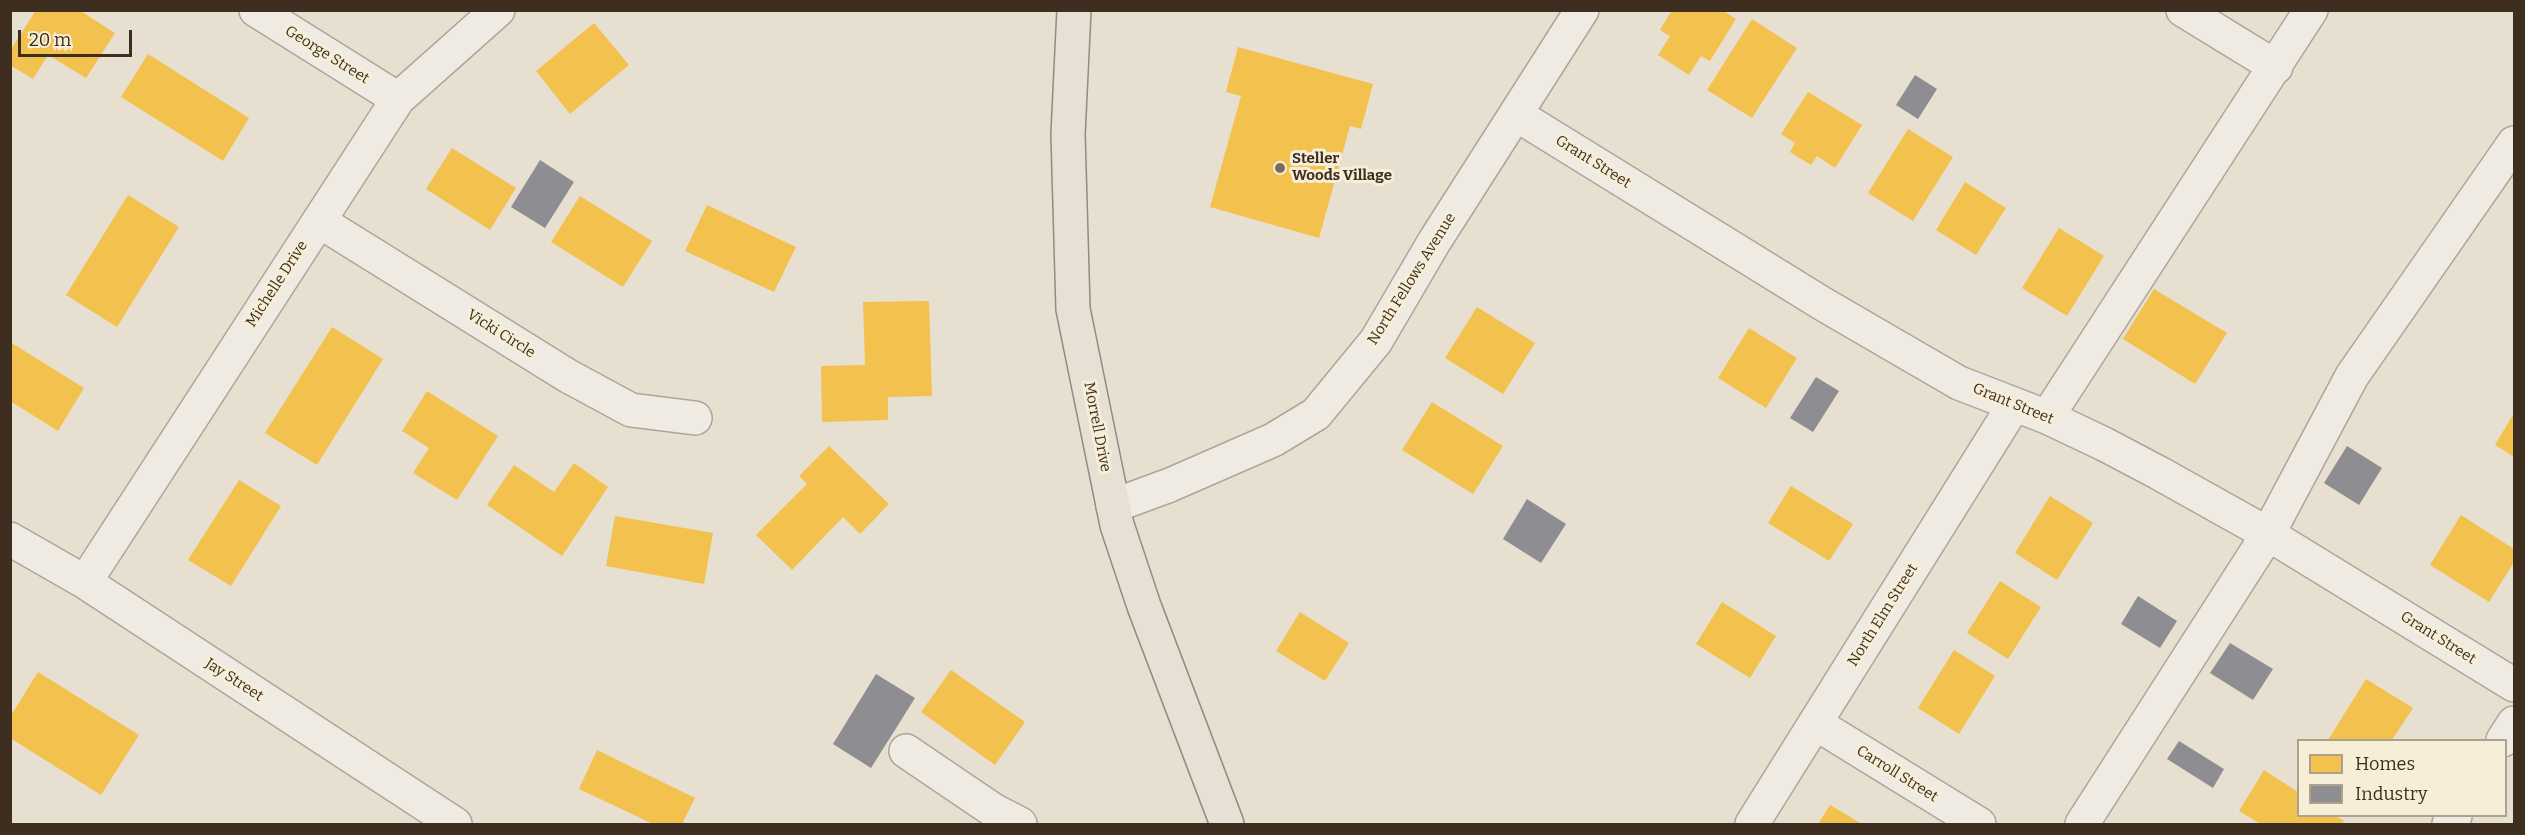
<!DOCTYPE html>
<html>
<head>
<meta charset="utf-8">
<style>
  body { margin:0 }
  #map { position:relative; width:2525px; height:835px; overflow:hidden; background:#e7e0d1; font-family:Bitter,serif }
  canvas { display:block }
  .frame { position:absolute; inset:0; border:12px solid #3d2e20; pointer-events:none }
  .legend { position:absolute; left:2297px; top:739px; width:210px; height:78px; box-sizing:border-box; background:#f7eed8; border:2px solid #ada18e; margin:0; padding:8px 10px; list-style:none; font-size:18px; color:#3d2e20 }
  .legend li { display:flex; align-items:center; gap:12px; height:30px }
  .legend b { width:30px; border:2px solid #ada18e }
  .scale { position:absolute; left:18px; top:30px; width:114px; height:27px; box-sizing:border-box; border:3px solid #3d2e20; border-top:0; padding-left:8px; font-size:18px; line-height:21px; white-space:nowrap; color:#3d2e20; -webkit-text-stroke:4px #f7eed8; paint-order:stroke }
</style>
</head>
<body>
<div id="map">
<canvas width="2525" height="835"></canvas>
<div class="frame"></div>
<ul class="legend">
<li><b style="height:16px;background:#f2c14e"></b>Homes</li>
<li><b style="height:16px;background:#8d8d92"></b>Industry</li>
</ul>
<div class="scale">20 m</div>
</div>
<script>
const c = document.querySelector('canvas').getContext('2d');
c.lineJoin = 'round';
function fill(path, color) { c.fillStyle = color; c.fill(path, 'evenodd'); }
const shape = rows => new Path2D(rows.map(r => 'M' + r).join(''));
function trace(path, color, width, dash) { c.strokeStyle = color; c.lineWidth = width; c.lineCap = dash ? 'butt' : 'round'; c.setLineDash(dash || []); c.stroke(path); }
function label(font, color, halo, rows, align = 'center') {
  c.font = font + ' Bitter,serif'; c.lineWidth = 6; c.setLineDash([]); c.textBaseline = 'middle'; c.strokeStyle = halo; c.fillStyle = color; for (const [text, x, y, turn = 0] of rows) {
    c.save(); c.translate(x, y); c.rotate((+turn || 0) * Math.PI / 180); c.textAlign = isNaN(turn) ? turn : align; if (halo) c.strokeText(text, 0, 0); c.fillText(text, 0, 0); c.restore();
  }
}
fill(shape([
  [36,10,79,10,115,33,86,78,48,55,33,79,10,65,10,51],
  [1672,10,1722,10,1736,19,1710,61,1701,56,1689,75,1658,55,1670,36,1660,30],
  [1752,19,1797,48,1752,118,1707,90],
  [594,23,629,65,570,114,536,71],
  [1238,47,1373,84,1361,129,1350,126,1319,238,1210,207,1241,96,1226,92],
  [148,54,249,118,223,161,121,97],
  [1808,92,1862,125,1835,168,1817,156,1811,165,1790,152,1795,143,1781,134],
  [1908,129,1953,157,1913,221,1868,193],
  [452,148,516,188,490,230,426,189],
  [1965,182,2006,208,1976,255,1936,230],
  [128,195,179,227,117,327,66,295],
  [580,196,652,241,623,287,551,242],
  [707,205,796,247,774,292,685,251],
  [2059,228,2104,256,2067,316,2022,288],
  [2154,289,2227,333,2195,384,2123,339],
  [929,301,932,396,888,397,888,420,822,422,821,366,865,365,863,302],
  [1477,307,1535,343,1503,394,1445,358],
  [332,327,383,359,317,465,265,433],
  [1749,328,1797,358,1766,408,1718,378],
  [10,342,84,388,58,431,10,401],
  [427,391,498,436,457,500,413,473,429,448,402,431],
  [1432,402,1503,446,1473,494,1402,450],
  [2514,413,2514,457,2495,445],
  [829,446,889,504,860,534,843,517,792,570,756,535,807,484,799,476],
  [574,463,608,487,562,556,487,505,514,465,554,492],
  [239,480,281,506,231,586,188,560],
  [1791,486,1853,524,1829,561,1768,523],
  [2050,496,2093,523,2057,580,2015,553],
  [2461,515,2514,549,2514,562,2489,602,2430,565],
  [615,516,713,533,704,584,606,566],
  [2000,581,2041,607,2008,659,1967,633],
  [1722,602,1776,636,1750,678,1696,644],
  [1300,612,1349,643,1325,681,1276,651],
  [1954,650,1995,676,1959,734,1918,708],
  [951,670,1025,722,995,765,921,712],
  [38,672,139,735,101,795,10,738,10,717],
  [2366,679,2413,708,2392,740,2328,740],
  [597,750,695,798,682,824,653,824,579,789],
  [2264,770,2298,792,2298,816,2336,816,2344,821,2342,824,2261,824,2239,811],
  [1830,805,1862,824,1818,824]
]), '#f2c14e');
fill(shape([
  [1915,75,1937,89,1918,119,1896,105],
  [540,160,574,182,545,228,511,207],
  [1816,377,1839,391,1813,432,1790,418],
  [2347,446,2382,468,2359,505,2324,483],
  [1527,499,1566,524,1541,563,1503,539],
  [2138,596,2177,621,2160,648,2121,624],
  [2230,643,2273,669,2253,700,2210,673],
  [876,674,915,698,871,768,833,744],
  [2179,741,2224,769,2213,788,2167,759]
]), '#8d8d92');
const minor = shape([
  [256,10,398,99],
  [2183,10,2276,67],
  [1517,115,1823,304,1959,383,2047,417,2104,444,2159,473,2268,534,2514,685],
  [319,221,568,376,631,410,695,418],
  [2047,417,2311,10],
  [1113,506,1170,485,1273,440,1316,414,1376,341,1434,242,1582,10],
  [10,539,85,582,455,824],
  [85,582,398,99,498,10],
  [1815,723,1979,824],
  [2503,740,2514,723],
  [906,751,993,810,1020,824],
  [1752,824,2014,405],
  [2082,824,2268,534,2352,376,2514,143],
  [2449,824,2455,816]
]);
const major = shape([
  [1074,10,1068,134,1073,309,1117,525,1144,606,1227,824]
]);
trace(minor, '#ada599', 36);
trace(major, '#928b80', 36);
trace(minor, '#efebe3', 33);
trace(major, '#e6e1d4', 33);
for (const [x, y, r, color] of [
  [1280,168,6,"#786c5e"]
]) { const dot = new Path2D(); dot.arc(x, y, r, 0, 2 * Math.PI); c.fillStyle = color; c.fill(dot); trace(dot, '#f7eed8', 2); }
label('15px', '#3d2e20', '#f7eed8', [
  ["George Street",327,55,32],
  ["Grant Street",1593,162,32],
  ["North Fellows Avenue",1412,279,-58],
  ["Michelle Drive",277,284,-57],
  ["Vicki Circle",501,334,32],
  ["Grant Street",2013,404,22],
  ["Morrell Drive",1097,427,79],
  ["North Elm Street",1883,615,-58],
  ["Grant Street",2438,638,32],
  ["Jay Street",234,680,33],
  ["Carroll Street",1897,774,32]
]);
label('bold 15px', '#3d2e20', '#f7eed8', [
  ["Steller",1292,159],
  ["Woods Village",1292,176]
], 'left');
</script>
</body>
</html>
